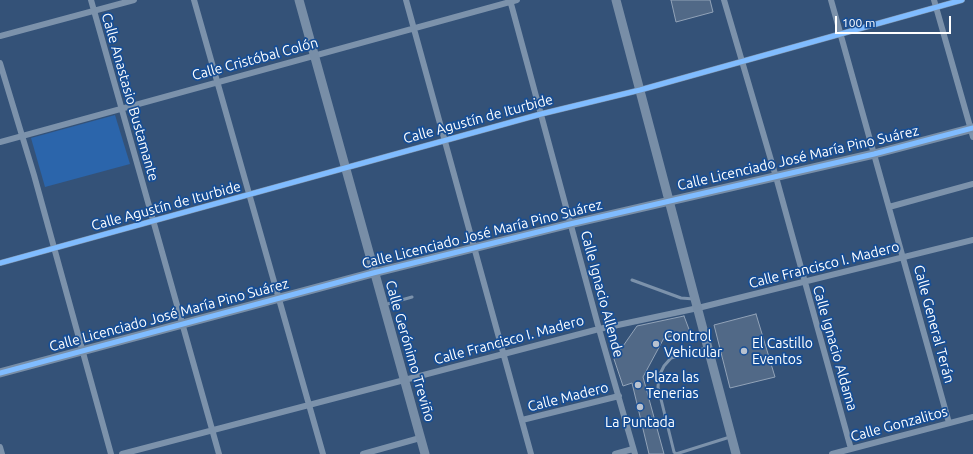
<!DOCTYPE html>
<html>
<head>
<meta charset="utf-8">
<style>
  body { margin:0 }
  #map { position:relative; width:973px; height:454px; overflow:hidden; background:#345278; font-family:Ubuntu,sans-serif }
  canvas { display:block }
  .scale { position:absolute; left:835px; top:16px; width:116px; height:18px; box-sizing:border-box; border:2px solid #fff; border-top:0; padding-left:5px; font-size:12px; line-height:14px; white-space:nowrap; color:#fff; -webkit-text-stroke:3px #174e95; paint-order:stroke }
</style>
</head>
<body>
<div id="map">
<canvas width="973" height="454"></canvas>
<div class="scale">100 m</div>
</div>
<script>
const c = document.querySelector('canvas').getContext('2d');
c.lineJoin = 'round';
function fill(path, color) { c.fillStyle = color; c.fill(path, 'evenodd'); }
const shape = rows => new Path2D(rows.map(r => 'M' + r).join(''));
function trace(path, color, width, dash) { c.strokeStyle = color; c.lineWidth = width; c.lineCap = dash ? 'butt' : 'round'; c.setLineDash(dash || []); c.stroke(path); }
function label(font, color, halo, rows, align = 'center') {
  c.font = font + ' Ubuntu,sans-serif'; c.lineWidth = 3.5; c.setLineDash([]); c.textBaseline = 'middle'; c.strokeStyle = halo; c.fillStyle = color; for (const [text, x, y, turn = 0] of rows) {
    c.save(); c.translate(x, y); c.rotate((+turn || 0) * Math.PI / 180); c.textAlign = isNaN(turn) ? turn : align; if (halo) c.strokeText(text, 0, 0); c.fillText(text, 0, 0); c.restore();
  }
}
fill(shape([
  [115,115,130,164,45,187,31,138]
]), '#2b65ab');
const building = shape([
  [671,0,710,0,713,12,676,22,671,0],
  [756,314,775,377,730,388,714,325,756,314],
  [684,316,690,332,664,338,643,377,664,454,649,454,632,383,623,386,614,359,637,326,684,316]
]);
fill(building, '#516987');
trace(building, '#92a3b8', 1);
trace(shape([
  [632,280,681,298,694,299],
  [384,305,412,297],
  [706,348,671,358,664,366,659,376,658,387,674,452,676,454,730,437]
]), '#7c92ab', 3);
trace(shape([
  [91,0,219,454],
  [194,0,323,454],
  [406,0,531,454],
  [510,0,599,329,635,454],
  [724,0,776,177,851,449],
  [831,0,949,423],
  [934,0,973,137],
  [0,36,134,0],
  [0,63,34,175,111,454],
  [0,142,517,0],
  [889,207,973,184],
  [0,263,541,114,640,90,962,0],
  [522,420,619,396],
  [0,447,2,454],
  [122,454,599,329,698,308,973,240],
  [363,454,420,438],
  [615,454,633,449],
  [832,454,973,417]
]), '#7c92ab', 6);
trace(shape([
  [299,0,425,454],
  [616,0,736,454],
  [0,373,373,273,570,224,874,154,973,128]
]), '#788ea7', 9);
trace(shape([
  [0,263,541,114,640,90,962,0],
  [0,373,373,273,570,224,874,154,973,128]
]), '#80bcff', 5);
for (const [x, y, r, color] of [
  [656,344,4,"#b8c2d0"],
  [744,351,4,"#b8c2d0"],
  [638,385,4,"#b8c2d0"],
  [640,407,4,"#b8c2d0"]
]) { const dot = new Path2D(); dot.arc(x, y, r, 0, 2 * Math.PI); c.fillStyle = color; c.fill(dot); trace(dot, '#174e95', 1.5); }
label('14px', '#fff', '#174e95', [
  ["Calle Cristóbal Colón",255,59,-15],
  ["Calle Anastasio Bustamante",130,97,74],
  ["Calle Agustín de Iturbide",478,119,-15],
  ["Calle Licenciado José María Pino Suárez",798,158,-13],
  ["Calle Agustín de Iturbide",166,206,-15],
  ["Calle Licenciado José María Pino Suárez",482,234,-14],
  ["Calle Francisco I. Madero",824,265,-14],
  ["Calle Ignacio Allende",602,294,75],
  ["Calle Licenciado José María Pino Suárez",169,315,-15],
  ["Calle General Terán",934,324,75],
  ["Calle Francisco I. Madero",509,340,-15],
  ["Calle Ignacio Aldama",835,348,74],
  ["Calle Gerónimo Treviño",410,351,74],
  ["Calle Madero",568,397,-14],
  ["Calle Gonzalitos",899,424,-15]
]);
label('14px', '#fff', '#174e95', [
  ["Control",664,336],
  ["Vehicular",664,352],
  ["El Castillo",752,343],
  ["Eventos",752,359],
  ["Plaza las",646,377],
  ["Tenerias",646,393],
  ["La Puntada",640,422,"center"]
], 'left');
</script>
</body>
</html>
